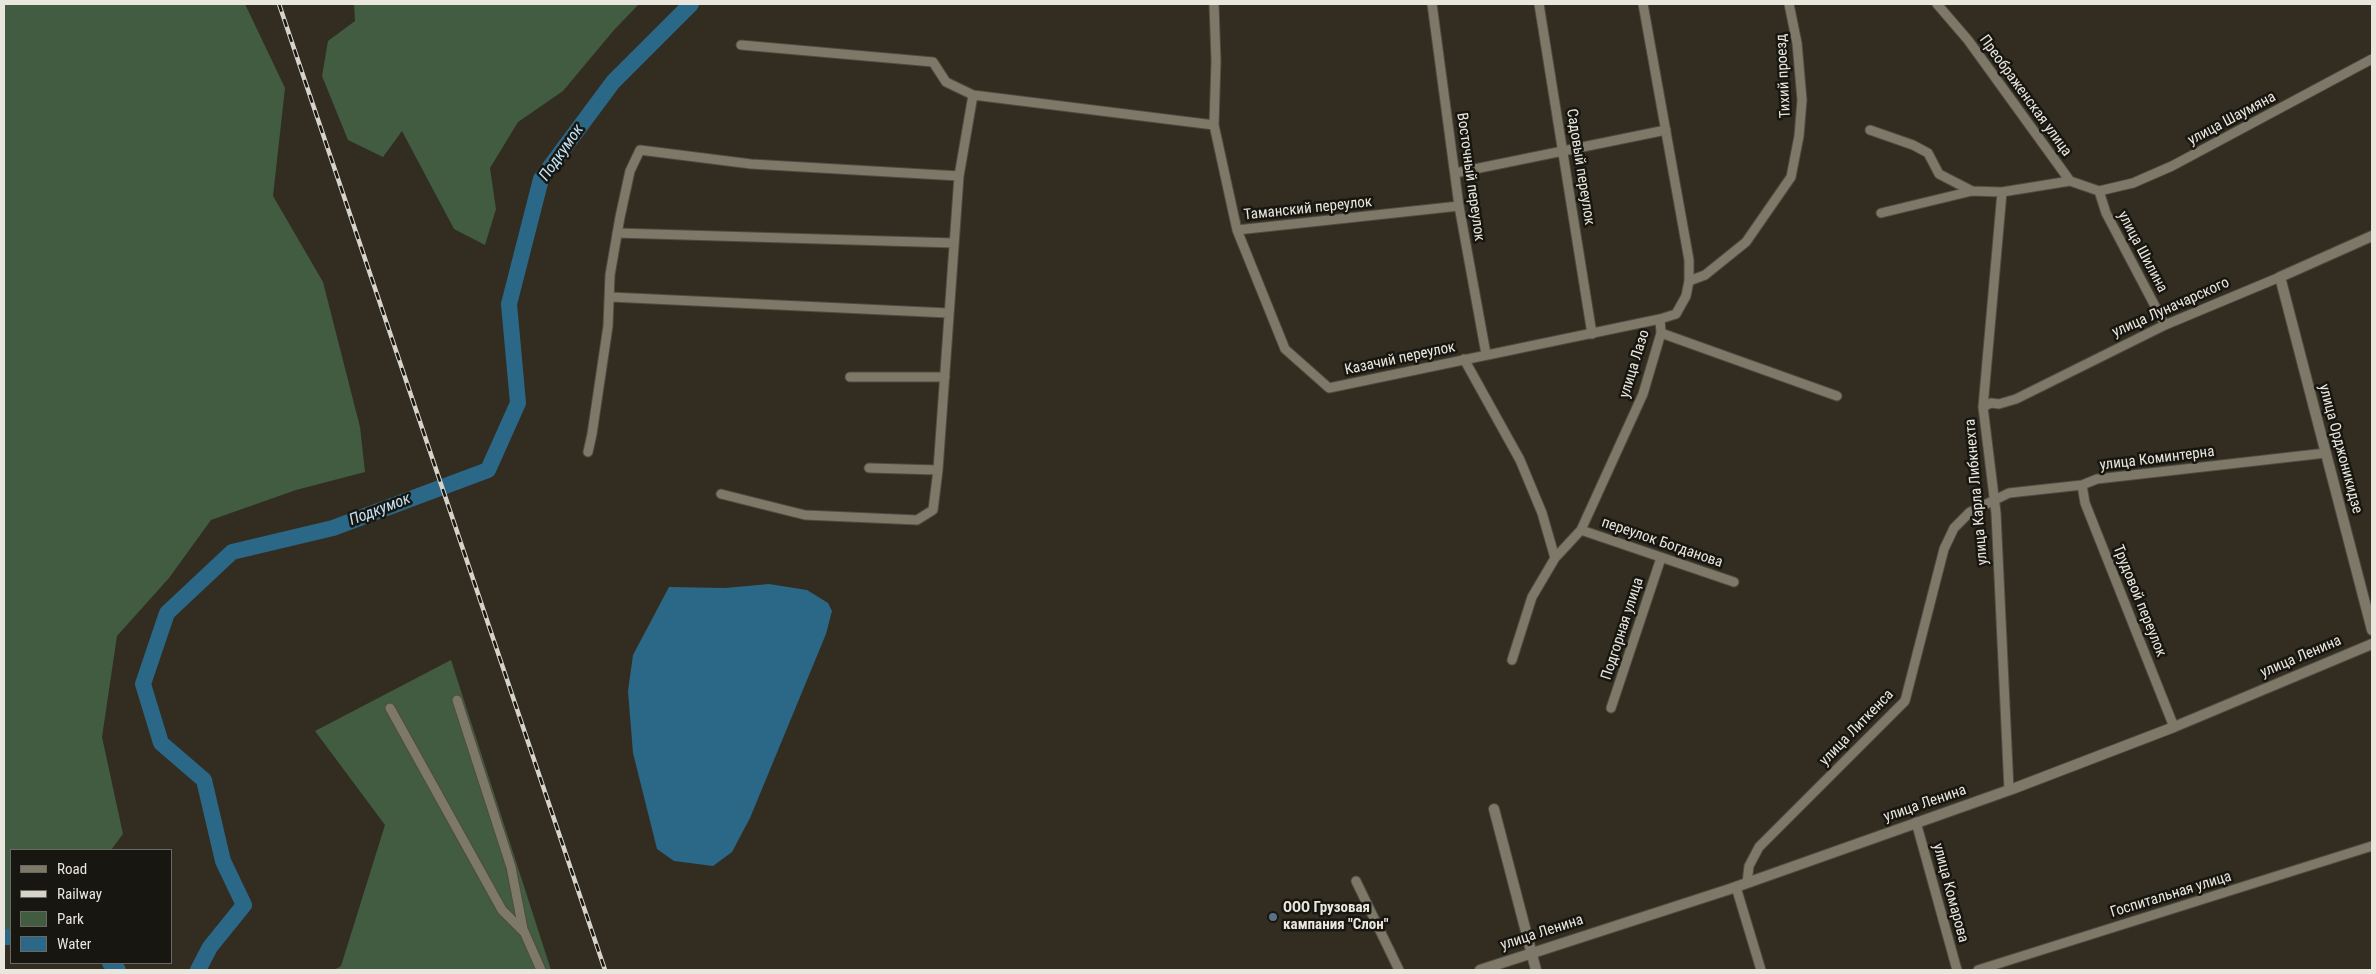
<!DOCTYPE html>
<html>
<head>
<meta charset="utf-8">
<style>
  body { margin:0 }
  #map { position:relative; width:2376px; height:974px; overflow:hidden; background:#322d20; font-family:"Roboto Condensed",sans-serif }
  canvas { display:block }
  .frame { position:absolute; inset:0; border:5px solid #e9e6de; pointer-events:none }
  .legend { position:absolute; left:10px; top:849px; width:162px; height:115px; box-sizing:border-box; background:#181610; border:1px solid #6c6962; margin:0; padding:6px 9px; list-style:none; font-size:15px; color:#e9e6de }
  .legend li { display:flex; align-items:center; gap:10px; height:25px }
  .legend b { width:25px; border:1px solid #6c6962 }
</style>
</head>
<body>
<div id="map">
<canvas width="2376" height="974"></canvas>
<div class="frame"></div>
<ul class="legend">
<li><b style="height:6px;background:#7e7869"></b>Road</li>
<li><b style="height:6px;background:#d6d3ca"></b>Railway</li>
<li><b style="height:14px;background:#415c40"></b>Park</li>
<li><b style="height:14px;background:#2b6887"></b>Water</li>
</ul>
</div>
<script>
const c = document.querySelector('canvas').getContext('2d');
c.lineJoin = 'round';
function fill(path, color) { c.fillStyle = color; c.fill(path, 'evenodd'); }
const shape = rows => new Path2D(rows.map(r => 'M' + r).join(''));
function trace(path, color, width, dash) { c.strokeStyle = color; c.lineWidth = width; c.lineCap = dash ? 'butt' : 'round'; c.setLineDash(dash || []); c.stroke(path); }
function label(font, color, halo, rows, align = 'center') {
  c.font = font + ' "Roboto Condensed",sans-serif'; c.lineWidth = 5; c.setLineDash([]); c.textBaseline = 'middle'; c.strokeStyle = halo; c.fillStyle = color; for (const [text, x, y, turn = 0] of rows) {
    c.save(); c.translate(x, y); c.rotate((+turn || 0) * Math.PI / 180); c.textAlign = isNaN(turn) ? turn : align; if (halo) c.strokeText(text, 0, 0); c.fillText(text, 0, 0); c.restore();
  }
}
fill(shape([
  [4,4,245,4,285,88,273,196,323,282,360,427,365,472,296,490,211,520,169,578,117,636,102,737,123,834,111,850,11,850,11,930,4,929],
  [354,4,639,4,614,30,563,91,518,122,490,168,496,209,485,245,454,229,402,131,383,157,348,140,322,76,328,41,355,21],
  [451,660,551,970,334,970,341,966,385,825,315,731]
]), '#415c40');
fill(shape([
  [769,584,807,590,828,603,832,611,826,634,750,818,732,852,713,866,674,861,657,849,633,753,628,691,633,655,669,587,725,588]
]), '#2b6887');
trace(shape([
  [4,937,11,937],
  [110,963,118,970],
  [198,970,210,947,244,905,223,861,204,780,161,743,143,684,167,613,232,552,333,528,488,470,518,403,509,304,541,179,613,82,691,4]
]), '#2b6887', 16);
const minor = shape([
  [1214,4,1216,61,1214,125,1237,230,1459,206],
  [1432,4,1459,206,1486,354],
  [1539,4,1592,334],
  [1937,4,1968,40,2070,181,2099,191],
  [741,45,933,62,946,82,973,95],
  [1870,130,1913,145,1928,153,1939,174,1972,191],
  [1455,173,1666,130],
  [2099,191,2133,183,2172,166,2372,59],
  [2099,191,2106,213,2165,325],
  [2002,192,1983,407,1996,513,2009,790],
  [1881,213,1972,191,2002,192,2070,181],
  [1237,230,1285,349,1329,388,1660,319],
  [617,233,954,243],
  [1689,281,1705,275,1746,242,1791,177,1799,136,1802,100,1797,43,1789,4],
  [610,297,948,313],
  [1661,333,1837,396],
  [1464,359,1520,460,1542,513,1555,558],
  [850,377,945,377],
  [1983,407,1991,403,1999,404,2016,399,2165,325,2280,277],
  [588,452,592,434,608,326,610,275,620,217,630,171,640,150,751,164,959,176],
  [869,468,938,470],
  [2082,485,2085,503,2174,727],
  [721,494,805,515,917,520,933,510,938,470,959,176,973,95,1214,125],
  [1581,530,1734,582],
  [1512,660,1532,597,1555,558,1581,530,1643,394,1661,333,1660,319,1676,314,1686,296,1689,281,1689,260,1643,4],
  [457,700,511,867,523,929,541,970],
  [390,708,502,910,524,932],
  [1611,708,1661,558],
  [1916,822,1957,970],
  [1356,881,1399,970],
  [1747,883,1749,866,1759,847,1905,701,1944,549,1954,528,1970,512,2009,493,2082,485,2097,479,2326,453],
  [1736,887,1761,970],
  [1978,970,2372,846]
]);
const tertiary = shape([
  [2372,236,2280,277,2372,630],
  [1494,809,1536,970],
  [1480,970,1730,889,2015,788,2174,727,2372,644]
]);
trace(minor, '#504b40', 11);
trace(tertiary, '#504b40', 12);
trace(minor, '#7e7869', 9);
trace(tertiary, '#7e7869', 10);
const rail = shape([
  [279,4,605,970]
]);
trace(rail, '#d6d3ca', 4.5);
trace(rail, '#181610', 2.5, [8]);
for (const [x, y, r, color] of [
  [1273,917,5,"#5c6f8a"]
]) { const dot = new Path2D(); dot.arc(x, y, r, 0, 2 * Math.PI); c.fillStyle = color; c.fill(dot); trace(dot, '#181610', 2); }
label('15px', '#e9e6de', '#181610', [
  ["Тихий проезд",1784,76,-93],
  ["Преображенская улица",2025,96,54],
  ["улица Шаумяна",2232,119,-28],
  ["Садовый переулок",1580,167,81],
  ["Восточный переулок",1470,177,82],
  ["Таманский переулок",1308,209,-6],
  ["улица Шилина",2142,252,62],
  ["улица Луначарского",2171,308,-24],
  ["Казачий переулок",1400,359,-12],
  ["улица Лазо",1635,364,-73],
  ["улица Орджоникидзе",2340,449,75],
  ["улица Коминтерна",2157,459,-7],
  ["улица Карла Либкнехта",1977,492,-95],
  ["переулок Богданова",1662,543,19],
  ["Трудовой переулок",2139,601,68],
  ["Подгорная улица",1623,629,-72],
  ["улица Ленина",2301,657,-23],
  ["улица Литкенса",1857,728,-46],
  ["улица Ленина",1925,804,-19],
  ["улица Комарова",1950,893,75],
  ["Госпитальная улица",2171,895,-17],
  ["улица Ленина",1542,933,-18]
]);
label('bold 15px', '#e9e6de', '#181610', [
  ["ООО Грузовая",1283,908],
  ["кампания \"Слон\"",1283,925]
], 'left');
label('italic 16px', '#c1e2f5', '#181610', [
  ["Подкумок",562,153,-55],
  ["Подкумок",380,510,-21]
]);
</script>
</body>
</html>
